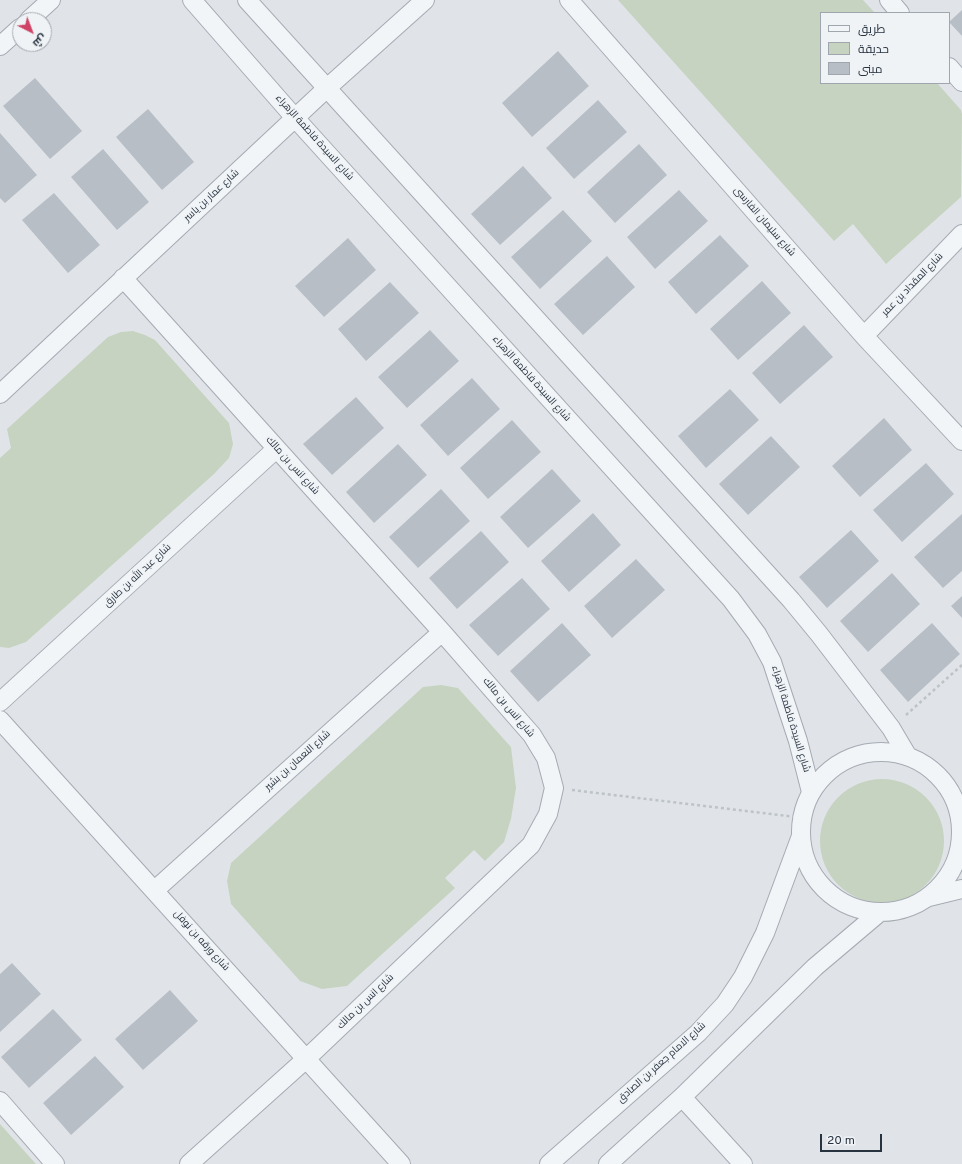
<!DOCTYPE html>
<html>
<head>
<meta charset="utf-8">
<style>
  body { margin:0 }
  #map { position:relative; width:962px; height:1164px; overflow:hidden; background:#e0e4e9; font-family:Overpass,Cairo,sans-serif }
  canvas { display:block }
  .legend { position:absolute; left:820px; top:12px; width:130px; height:72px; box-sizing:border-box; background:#eff3f6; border:1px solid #9fa6ad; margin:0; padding:5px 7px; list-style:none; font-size:12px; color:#283340 }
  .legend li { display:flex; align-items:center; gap:8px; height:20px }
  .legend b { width:20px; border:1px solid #9fa6ad }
  .north { position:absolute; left:12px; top:12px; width:40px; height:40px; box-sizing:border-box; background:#eff3f6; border:1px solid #9fa6ad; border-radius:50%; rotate:138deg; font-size:11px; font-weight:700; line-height:16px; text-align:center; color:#283340 }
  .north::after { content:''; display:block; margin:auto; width:14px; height:18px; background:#cf4466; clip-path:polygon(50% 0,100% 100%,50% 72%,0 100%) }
  .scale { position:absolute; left:820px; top:1134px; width:62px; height:18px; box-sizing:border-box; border:2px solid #283340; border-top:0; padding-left:5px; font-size:12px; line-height:14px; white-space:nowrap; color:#283340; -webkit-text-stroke:3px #eff3f6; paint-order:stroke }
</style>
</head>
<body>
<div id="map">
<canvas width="962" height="1164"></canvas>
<ul class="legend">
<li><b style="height:5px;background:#f2f5f7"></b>طريق</li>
<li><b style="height:11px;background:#c7d3c1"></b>حديقة</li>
<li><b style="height:11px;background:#b7bec6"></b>مبنى</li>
</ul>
<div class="north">ش</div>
<div class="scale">20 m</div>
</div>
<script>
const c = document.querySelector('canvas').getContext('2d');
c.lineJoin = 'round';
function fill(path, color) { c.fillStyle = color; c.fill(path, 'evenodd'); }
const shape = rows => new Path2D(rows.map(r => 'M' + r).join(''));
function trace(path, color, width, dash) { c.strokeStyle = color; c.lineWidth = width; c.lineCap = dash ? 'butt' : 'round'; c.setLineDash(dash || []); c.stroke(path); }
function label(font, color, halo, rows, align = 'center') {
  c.font = font + ' Overpass,Cairo,sans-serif'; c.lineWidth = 3; c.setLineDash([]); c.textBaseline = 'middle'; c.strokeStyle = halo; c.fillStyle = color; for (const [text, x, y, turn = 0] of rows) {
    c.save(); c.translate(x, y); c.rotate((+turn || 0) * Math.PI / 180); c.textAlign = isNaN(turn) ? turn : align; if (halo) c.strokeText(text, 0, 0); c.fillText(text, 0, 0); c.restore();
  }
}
fill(shape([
  [618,0,863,0,875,13,821,13,821,83,937,83,961,110,962,114,961,197,886,264,853,224,834,241],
  [133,331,145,335,155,340,229,423,233,444,229,458,214,474,26,642,9,648,0,647,0,458,11,448,7,429,108,337,121,332],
  [441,685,458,688,511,747,516,788,511,819,504,842,485,861,474,850,445,878,455,888,347,986,322,989,300,981,231,904,227,881,231,863,423,687],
  '820 841a62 62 0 1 1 124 0a62 62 0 1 1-124 0Z',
  [0,1124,36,1164,0,1164]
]), '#c7d3c1');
fill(shape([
  [962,10,962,36,949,22],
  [558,51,589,86,532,137,502,103],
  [35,78,82,131,50,159,3,106],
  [598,100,627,132,574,179,546,148],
  [148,109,194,162,162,190,116,137],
  [0,133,37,175,5,203,0,198],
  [639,144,667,175,615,223,587,192],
  [103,149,149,202,117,230,71,177],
  [523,166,552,198,500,245,471,214],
  [679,190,708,221,655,269,627,237],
  [54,193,100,245,68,273,22,220],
  [563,210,592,241,540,289,511,257],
  [720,235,749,266,696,314,668,282],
  [348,238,376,270,324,317,295,286],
  [607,256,635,287,583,335,554,304],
  [762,281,791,313,738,360,710,329],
  [390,282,419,313,366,361,338,329],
  [804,325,833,357,780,404,752,373],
  [430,330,459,361,407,408,378,377],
  [472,378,500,409,448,456,420,425],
  [730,389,759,420,706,468,678,436],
  [356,397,384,428,332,475,303,444],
  [884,418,912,450,860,497,832,466],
  [512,420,541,452,488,499,460,468],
  [771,436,800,467,748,515,719,484],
  [398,444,427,475,374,523,346,492],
  [926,463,954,494,902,542,873,510],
  [552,469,581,501,528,548,500,517],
  [441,489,470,521,418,568,389,537],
  [593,513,621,545,569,592,541,561],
  [962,514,962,571,943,588,914,557],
  [851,530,879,561,827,608,799,577],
  [481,531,509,562,457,609,429,578],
  [636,559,665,590,612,638,584,606],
  [892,573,920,604,868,652,840,621],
  [522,578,550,609,498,656,469,625],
  [962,596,962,618,951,606],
  [562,623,591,655,538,702,510,671],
  [932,623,960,654,908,702,880,670],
  [12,963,41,994,0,1032,0,974],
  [170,990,198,1021,143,1070,115,1039],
  [53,1009,82,1040,29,1088,1,1057],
  [95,1056,124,1087,71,1135,43,1103]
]), '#b7bec6');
const minor = shape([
  [192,0,295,118,731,599,757,634,772,662,798,741,811,792],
  [247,0,791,600,819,634,891,728,907,755],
  [569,0,864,336,962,441],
  [889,0,900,13],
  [29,20,51,0],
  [0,46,20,28],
  [949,67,962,82],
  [123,278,442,632,532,735,546,758,554,788,548,814,531,845,306,1059,189,1164],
  [864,336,962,234],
  [0,394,327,88,425,0],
  [0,702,276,449],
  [0,720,401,1164],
  '801 832a80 80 0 1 1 160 0a80 80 0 1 1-160 0Z',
  [155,890,442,632],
  [929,897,962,889],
  [682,1097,743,1164],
  [0,1101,55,1164],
  [549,1164,698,1033,725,1004,743,977,765,933,801,836],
  [608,1164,682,1097,815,967,880,912]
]);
trace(minor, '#a5abb3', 20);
trace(shape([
  [906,715,962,665],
  [572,790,796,817]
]), '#bdc3c7', 2.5, [3, 3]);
trace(minor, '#f2f5f7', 18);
label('10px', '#283340', '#eff3f6', [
  ["شارع السيدة فاطمة الزهراء",314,138,48],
  ["شارع عمار بن ياسر",212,196,-43],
  ["شارع سليمان الفارسى",764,222,49],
  ["شارع المقداد بن عمر",913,285,-46],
  ["شارع السيدة فاطمة الزهراء",531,379,48],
  ["شارع انس بن مالك",292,466,48],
  ["شارع عبد الله بن طارق",138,576,-43],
  ["شارع انس بن مالك",508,708,50],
  ["شارع السيدة فاطمة الزهراء",790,719,73],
  ["شارع النعمان بن بشير",298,761,-42],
  ["شارع ورقه بن نوفل",201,941,48],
  ["شارع انس بن مالك",366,1002,-44],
  ["شارع الامام جعفر بن الصادق",662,1063,-42]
]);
</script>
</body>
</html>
